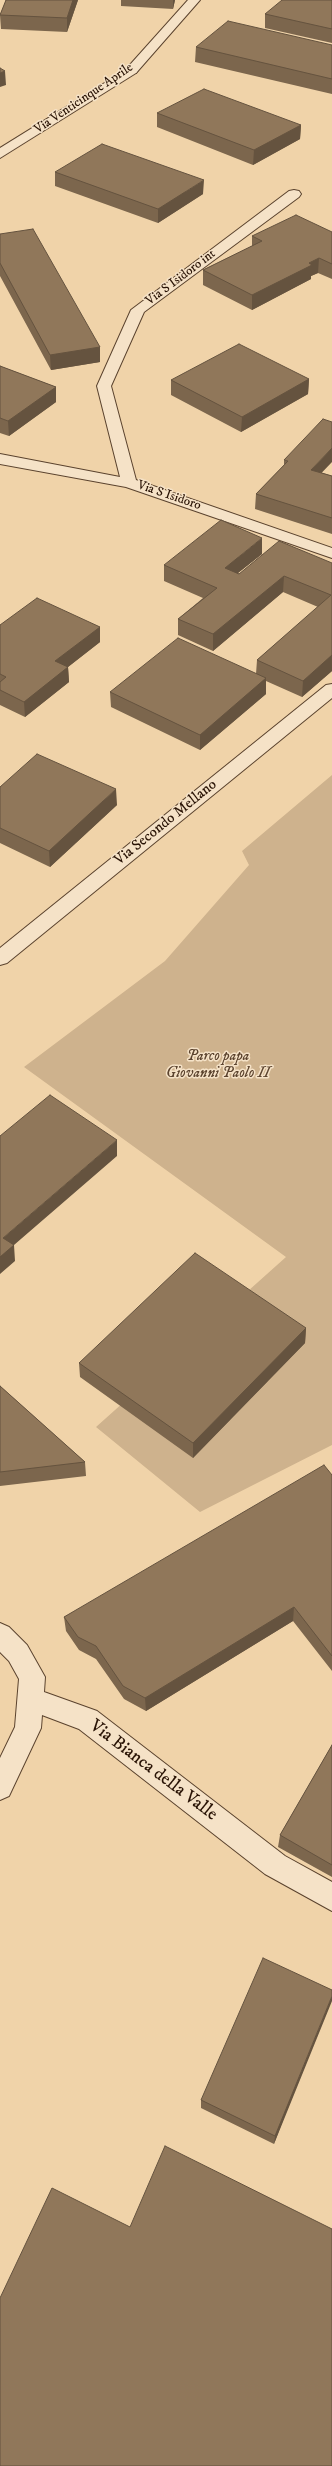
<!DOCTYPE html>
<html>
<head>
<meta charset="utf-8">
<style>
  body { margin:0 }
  canvas { display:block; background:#f0d3a9 }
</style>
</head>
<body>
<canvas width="332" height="2466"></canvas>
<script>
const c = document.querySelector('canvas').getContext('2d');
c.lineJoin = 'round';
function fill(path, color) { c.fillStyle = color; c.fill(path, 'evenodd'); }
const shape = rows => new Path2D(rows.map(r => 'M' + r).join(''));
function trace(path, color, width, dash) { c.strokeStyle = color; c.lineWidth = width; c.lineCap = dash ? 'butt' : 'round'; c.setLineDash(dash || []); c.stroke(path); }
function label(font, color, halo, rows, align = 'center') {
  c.font = font + ' "IM FELL DW Pica",serif'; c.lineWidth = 3; c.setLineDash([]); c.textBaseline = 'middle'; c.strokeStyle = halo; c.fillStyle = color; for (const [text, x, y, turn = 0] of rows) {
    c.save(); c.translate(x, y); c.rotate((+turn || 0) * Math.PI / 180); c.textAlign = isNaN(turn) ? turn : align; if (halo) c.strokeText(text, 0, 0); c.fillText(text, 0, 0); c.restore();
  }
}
fill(shape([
  [332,775,332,1445,200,1512,96,1427,286,1257,24,1067,165,961,249,865,242,851]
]), '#ceb28d');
const service = shape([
  [132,66,138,70,136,73,0,158,0,148,132,66]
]);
const minor = shape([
  [188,0,200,0,136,73,128,73,126,70,128,67,188,0],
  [294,190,299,191,301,194,299,197,144,312,111,386,136,480,332,548,332,558,126,487,0,464,0,454,120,477,97,386,131,310,289,191,294,190],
  [332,684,332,698,7,963,0,965,0,948,326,685,332,684],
  [0,1623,9,1627,27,1645,45,1677,44,1692,97,1711,285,1856,332,1882,332,1911,265,1874,79,1729,42,1715,41,1728,9,1796,0,1800,0,1758,15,1727,19,1679,9,1661,0,1652,0,1623]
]);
trace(service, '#5b432e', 2);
trace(minor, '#5b432e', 2);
fill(service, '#f5e2c7');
fill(minor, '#f5e2c7');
fill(shape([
  [6,0,78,0,67,32,1,29,0,15],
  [121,0,175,0,173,9,121,6],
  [332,0,332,43,265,28,265,14],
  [332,45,332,94,195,62,196,47],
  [157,113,301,125,300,139,253,165,157,127],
  [55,172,203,194,158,223,55,186],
  [332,232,332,279,318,273,311,276,311,279,252,310,203,285,203,270,252,246,252,236],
  [0,234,100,347,100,362,51,370,0,276],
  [0,366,56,387,56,402,9,436,0,433],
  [309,379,308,394,241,432,171,395,171,380],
  [284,460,332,476,332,534,255,509,256,494,284,465],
  [262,554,238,573,239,574,332,563,332,671,302,697,266,681,266,694,200,750,111,707,110,692,256,674,257,660,318,607,283,592,213,651,178,635,178,619,203,598,164,581,164,565],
  [0,625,100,627,100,642,68,667,69,682,25,717,0,705],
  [0,787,117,805,50,867,0,843],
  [306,1328,305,1343,193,1458,80,1377,79,1363],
  [0,1386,85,1462,86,1476,0,1486],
  [332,1475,332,1671,293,1621,146,1711,124,1699,96,1659,79,1650,66,1631,64,1617],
  [332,1745,332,1877,278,1847,280,1835],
  [332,1990,274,2144,201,2108,201,2100]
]), '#7c664d');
fill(shape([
  [73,0,78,0,67,32,67,18],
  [173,0,175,0,173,9],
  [5,71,6,85,0,87,0,73],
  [301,125,300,139,253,165,254,150],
  [204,180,203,194,158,223,158,209],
  [319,258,318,273,311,276,311,279,252,310,252,295],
  [100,347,100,362,51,370,50,355],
  [309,379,308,394,241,432,242,417],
  [56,387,56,402,9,436,8,421],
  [332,448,332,462,310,485,311,470],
  [262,538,262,554,224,584,225,568],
  [284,576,283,592,213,651,213,634],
  [100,627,100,642,68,667,69,682,25,717,24,702,55,661],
  [332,655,332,671,302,697,303,681],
  [266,678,266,694,200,750,200,735],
  [116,789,117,805,50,867,49,851],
  [117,1140,117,1156,14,1245,15,1261,0,1274,0,1257,3,1238],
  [306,1328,305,1343,193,1458,193,1443],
  [294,1607,293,1621,146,1711,145,1698],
  [332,1996,332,2001,274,2144,275,2136]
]), '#65533f');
const building = shape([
  [6,0,73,0,67,18,0,15,6,0],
  [282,0,332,0,332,29,265,14,282,0],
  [228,21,332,45,332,79,196,47,228,21],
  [0,68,5,71,0,73,0,68],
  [204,89,301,125,254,150,157,113,204,89],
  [102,144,204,180,158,209,55,172,102,144],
  [296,215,332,232,332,264,319,258,309,263,312,265,252,295,203,270,262,241,252,236,296,215],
  [33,229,100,347,50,355,0,263,0,234,33,229],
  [239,344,309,379,242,417,171,380,239,344],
  [0,366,56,387,8,421,0,418,0,366],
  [323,419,332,422,332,448,311,470,332,476,332,518,256,494,288,461,284,460,323,419],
  [221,520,262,538,225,568,239,574,279,541,332,563,332,655,303,681,257,660,331,595,284,576,213,634,178,619,217,588,164,565,221,520],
  [37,598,100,627,55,661,68,667,24,702,0,690,0,682,6,677,0,674,0,625,37,598],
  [178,638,266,678,200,735,110,692,178,638],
  [37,754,116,789,49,851,0,828,0,787,37,754],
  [50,1095,117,1140,3,1238,14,1245,0,1257,0,1136,50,1095],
  [195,1253,306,1328,193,1443,79,1363,195,1253],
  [0,1386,85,1462,0,1472,0,1386],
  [324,1465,332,1475,332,1656,294,1607,145,1698,123,1686,96,1646,78,1637,64,1617,324,1465],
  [332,1745,332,1865,280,1835,332,1745],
  [263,1958,332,1990,332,1996,275,2136,201,2100,263,1958],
  [165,2146,332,2229,332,2466,0,2466,0,2298,52,2188,130,2227,165,2146]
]);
fill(building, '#90775a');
trace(building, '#65533f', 1);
label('13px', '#291305', '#f5e2c7', [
  ["Via Venticinque Aprile",84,99,-34],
  ["Via S Isidoro int",181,278,-37],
  ["Via S Isidoro",169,496,19]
]);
label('15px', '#291305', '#f5e2c7', [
  ["Via Secondo Mellano",166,823,-39]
]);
label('italic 15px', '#5b432e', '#f5e2c7', [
  ["Parco papa",218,1057],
  ["Giovanni Paolo II",218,1074]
]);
label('18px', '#291305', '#f5e2c7', [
  ["Via Bianca della Valle",153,1771,37]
]);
</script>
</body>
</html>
